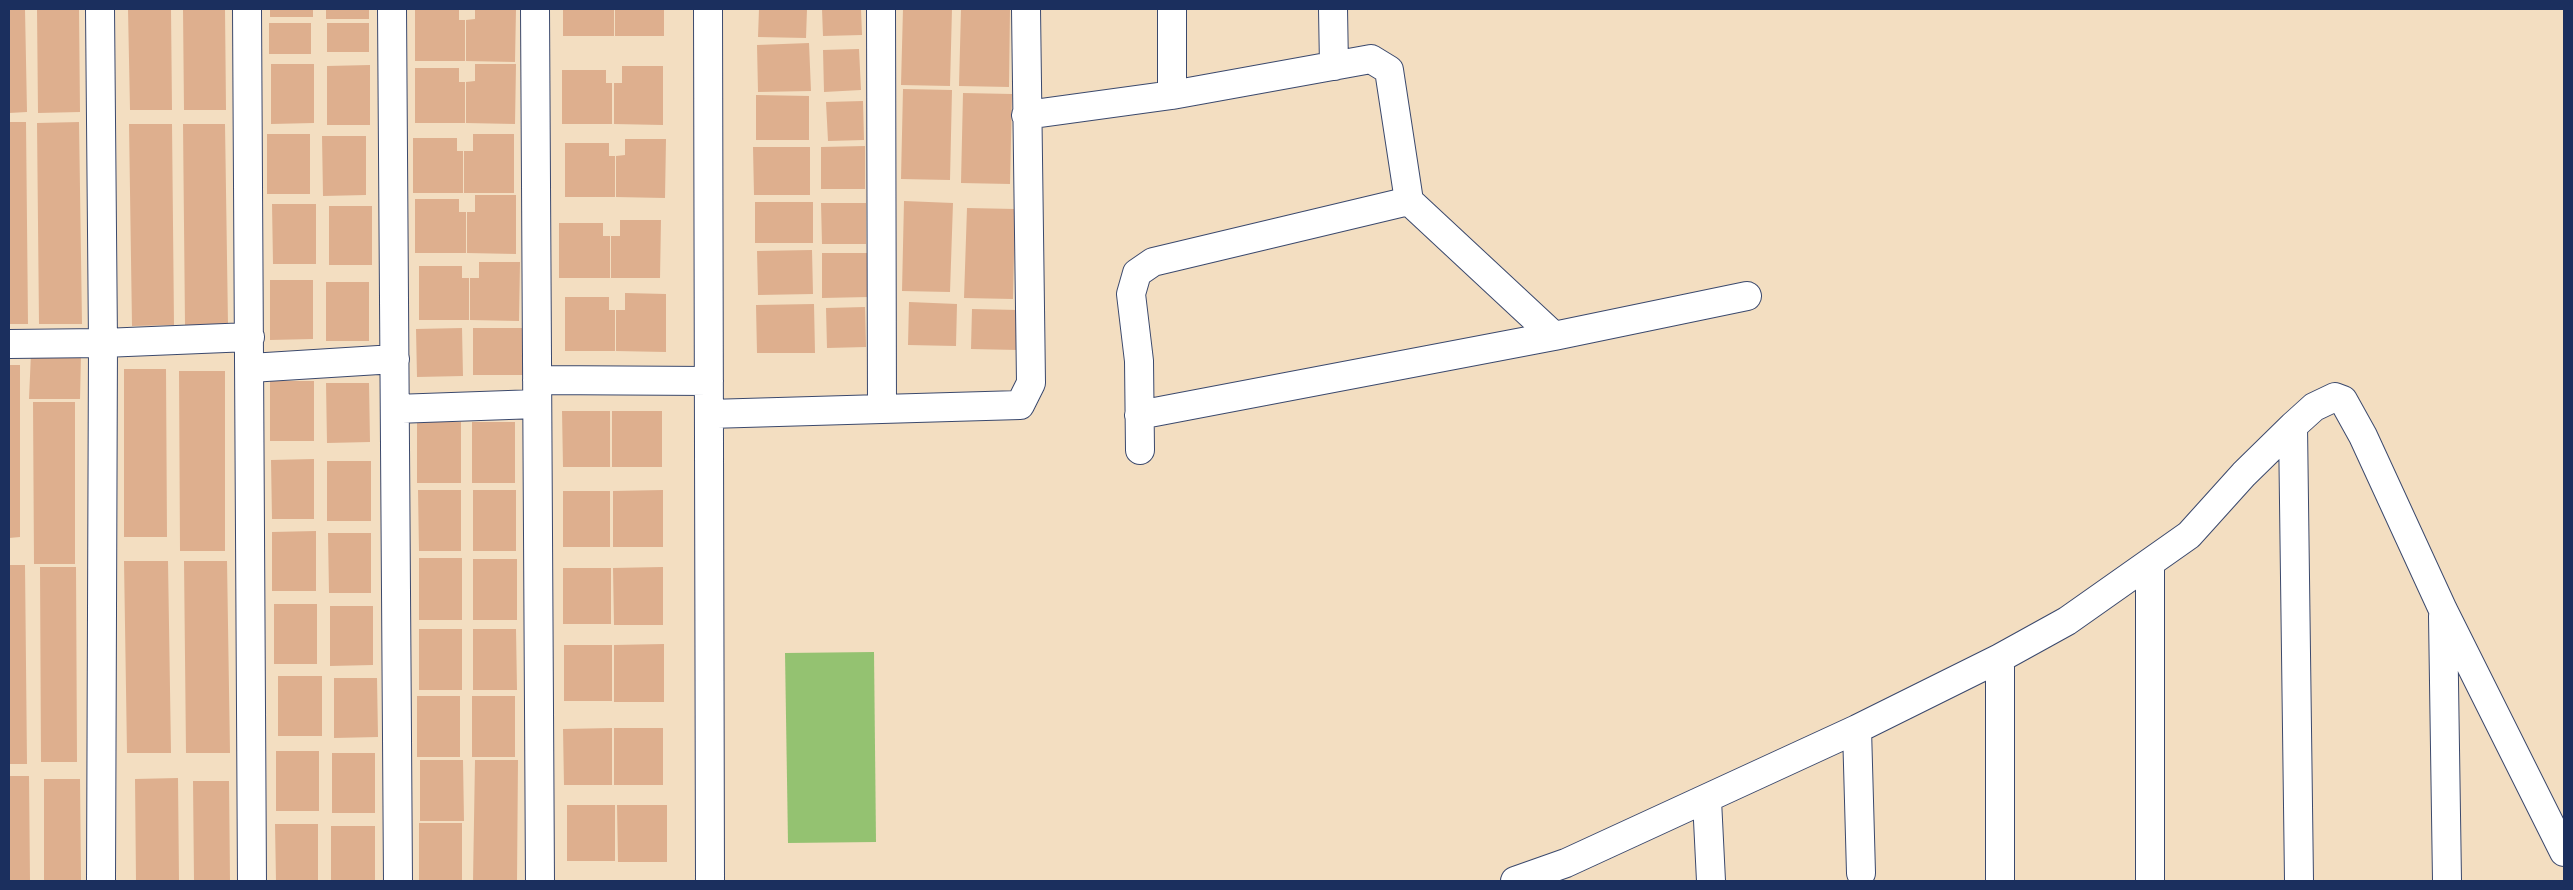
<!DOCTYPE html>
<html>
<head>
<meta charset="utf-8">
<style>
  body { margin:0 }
  #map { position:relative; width:2573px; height:890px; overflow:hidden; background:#f3dec1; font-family:Alegreya,serif }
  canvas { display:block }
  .frame { position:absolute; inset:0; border:10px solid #1b2f5e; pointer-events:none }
</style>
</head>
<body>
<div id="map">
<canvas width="2573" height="890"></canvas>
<div class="frame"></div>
</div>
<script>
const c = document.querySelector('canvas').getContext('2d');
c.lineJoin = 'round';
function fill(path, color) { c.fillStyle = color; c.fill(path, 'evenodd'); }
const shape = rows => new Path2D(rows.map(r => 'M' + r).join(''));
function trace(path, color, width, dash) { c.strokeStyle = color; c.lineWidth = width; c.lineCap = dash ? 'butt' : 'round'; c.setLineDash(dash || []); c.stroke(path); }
fill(shape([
  [874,652,876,842,788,843,785,653]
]), '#94c271');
fill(shape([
  [9,9,25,9,27,112,9,113],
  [37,9,79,9,80,112,38,113],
  [128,9,171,9,172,110,130,110],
  [183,9,225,9,226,110,184,110],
  [270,9,313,9,313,17,270,17],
  [326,9,369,9,369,19,326,19],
  [415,9,459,9,459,20,465,20,465,61,415,61],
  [475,9,516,9,515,62,466,61,466,20,475,19],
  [563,9,614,9,614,36,563,36],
  [615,9,664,9,664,36,615,36],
  [759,9,807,9,806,38,758,37],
  [822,9,861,9,862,35,823,36],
  [903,9,952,9,950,86,901,85],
  [961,9,1010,9,1009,87,959,86],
  [269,23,311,23,311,54,269,54],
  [327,23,369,23,369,52,327,52],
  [809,43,811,91,758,92,757,45],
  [859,49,861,90,824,92,823,50],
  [271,64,314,64,314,123,271,124],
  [475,64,516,64,515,124,466,123,466,82,475,81],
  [370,65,370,125,327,125,327,66],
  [622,66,663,66,663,125,614,124,614,83,622,83],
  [415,68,459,68,459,82,465,82,465,123,415,123],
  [562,70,606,70,606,83,612,83,612,124,562,124],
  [903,89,952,90,950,180,901,179],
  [963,93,1012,94,1010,184,961,183],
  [756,95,809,96,809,140,756,140],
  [863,101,864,140,828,141,826,102],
  [9,122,26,122,28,324,9,324],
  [79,122,82,324,39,324,37,123],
  [129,124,172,124,174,325,132,326],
  [183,124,225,124,228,325,185,325],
  [267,134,310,134,310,194,267,194],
  [473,134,514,134,514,193,464,193,464,151,473,151],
  [322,136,366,136,366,195,323,196],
  [413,138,457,138,457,151,463,151,463,193,413,193],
  [625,139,666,139,665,198,616,197,616,156,625,155],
  [565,143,609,143,609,156,615,156,615,197,565,197],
  [865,146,865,189,821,189,821,147],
  [753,147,810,147,810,195,754,195],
  [475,195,516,195,516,254,467,253,467,212,475,212],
  [415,199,459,199,459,212,466,212,466,253,415,253],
  [904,201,953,203,950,292,902,291],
  [755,202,813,202,813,243,755,243],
  [821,203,866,203,866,244,822,244],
  [272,204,316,204,316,264,273,264],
  [329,206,372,206,372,265,329,265],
  [967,208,1015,209,1013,299,964,298],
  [620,220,661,220,660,278,611,278,611,236,620,236],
  [559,223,603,223,603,236,610,236,610,278,559,278],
  [812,250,813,294,758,295,757,251],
  [822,253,868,253,869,297,822,298],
  [479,262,520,262,519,321,470,320,470,278,479,278],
  [419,266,462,266,462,278,469,278,469,320,419,320],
  [270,280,313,280,313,339,270,340],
  [326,282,369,282,369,341,326,341],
  [625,293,666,294,666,352,616,351,616,310,625,310],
  [565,297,609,297,609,310,615,310,615,351,565,351],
  [909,302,957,304,956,346,908,345],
  [814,304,815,353,757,353,756,305],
  [865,307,866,347,827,348,826,308],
  [972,309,1018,310,1018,350,971,349],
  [462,328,463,376,417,377,416,329],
  [473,328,523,328,523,375,473,375],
  [31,353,81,354,80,399,29,399],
  [9,365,20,365,20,537,9,538],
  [124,369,166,369,167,537,124,537],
  [179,371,225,371,225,551,180,551],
  [270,381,314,381,314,441,270,441],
  [326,383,369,383,370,442,327,443],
  [33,402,75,402,75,564,34,564],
  [562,411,610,411,610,467,563,467],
  [612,411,662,411,662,467,612,467],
  [417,422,461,422,461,483,417,483],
  [472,422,515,422,515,483,472,483],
  [314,459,314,519,272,519,271,460],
  [327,461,371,461,371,521,327,521],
  [418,490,461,490,461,551,419,551],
  [473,490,516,490,516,551,473,551],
  [663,490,663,547,613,547,613,491],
  [563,491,610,491,610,547,563,547],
  [316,531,316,591,272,591,272,532],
  [328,533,371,533,371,593,329,593],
  [419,558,462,558,462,620,419,620],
  [473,559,517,559,517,620,473,620],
  [124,561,168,561,171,753,127,753],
  [184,561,227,561,230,753,186,753],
  [9,565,25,565,27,764,9,764],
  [40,567,76,567,77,762,41,762],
  [663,567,663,625,614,625,613,568],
  [563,568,611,568,611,624,563,624],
  [274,604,317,604,317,664,274,664],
  [330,606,373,606,373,665,330,666],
  [419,629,462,629,462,690,419,690],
  [473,629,516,629,517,690,473,690],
  [664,644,664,702,614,702,614,645],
  [564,645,612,645,612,701,564,701],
  [278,676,322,676,322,736,278,736],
  [334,678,377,678,378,737,334,738],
  [417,696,460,696,460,757,417,757],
  [472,696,515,696,515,757,472,757],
  [612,728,612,785,564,785,563,729],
  [614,728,663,728,663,785,614,785],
  [276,751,319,751,319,811,276,811],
  [332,753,375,753,375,813,332,813],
  [420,760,463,760,464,821,420,821],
  [475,760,518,760,517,881,473,881],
  [9,776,29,776,30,881,9,881],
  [178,778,179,881,136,881,135,779],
  [44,779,80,779,81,881,44,881],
  [193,781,229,781,230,881,194,881],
  [567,805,615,805,615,861,567,861],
  [617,805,667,805,667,862,618,862],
  [419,823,462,823,462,881,419,881],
  [275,824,318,824,318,881,276,881],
  [331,826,375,826,375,881,331,881]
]), '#deaf8e');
const street = shape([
  [100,9,103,343,101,881],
  [247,9,252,881],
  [392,9,398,881],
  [535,9,540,881],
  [708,9,710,881],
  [881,9,882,407],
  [1172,9,1172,95],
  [1333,9,1334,66],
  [1026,115,1172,95,1371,59,1389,70,1409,201,1554,336,1747,296],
  [9,344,103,343,250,337],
  [250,368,395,359],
  [537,380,709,381],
  [395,409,537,404],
  [709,414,1020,405,1031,383,1026,9],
  [1139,415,1554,336],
  [2293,426,2299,881],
  [1140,450,1139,361,1131,294,1137,273,1153,262,1409,201],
  [2150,563,2150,881],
  [2443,616,2447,881],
  [2000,658,2000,881],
  [1857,729,1861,873],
  [1707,800,1711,881],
  [1515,881,1566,863,1857,729,2000,658,2067,621,2189,535,2244,474,2293,426,2314,407,2335,397,2343,400,2363,436,2443,610,2564,852]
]);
trace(street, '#3b496d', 30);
trace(street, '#fff', 28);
</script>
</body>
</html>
